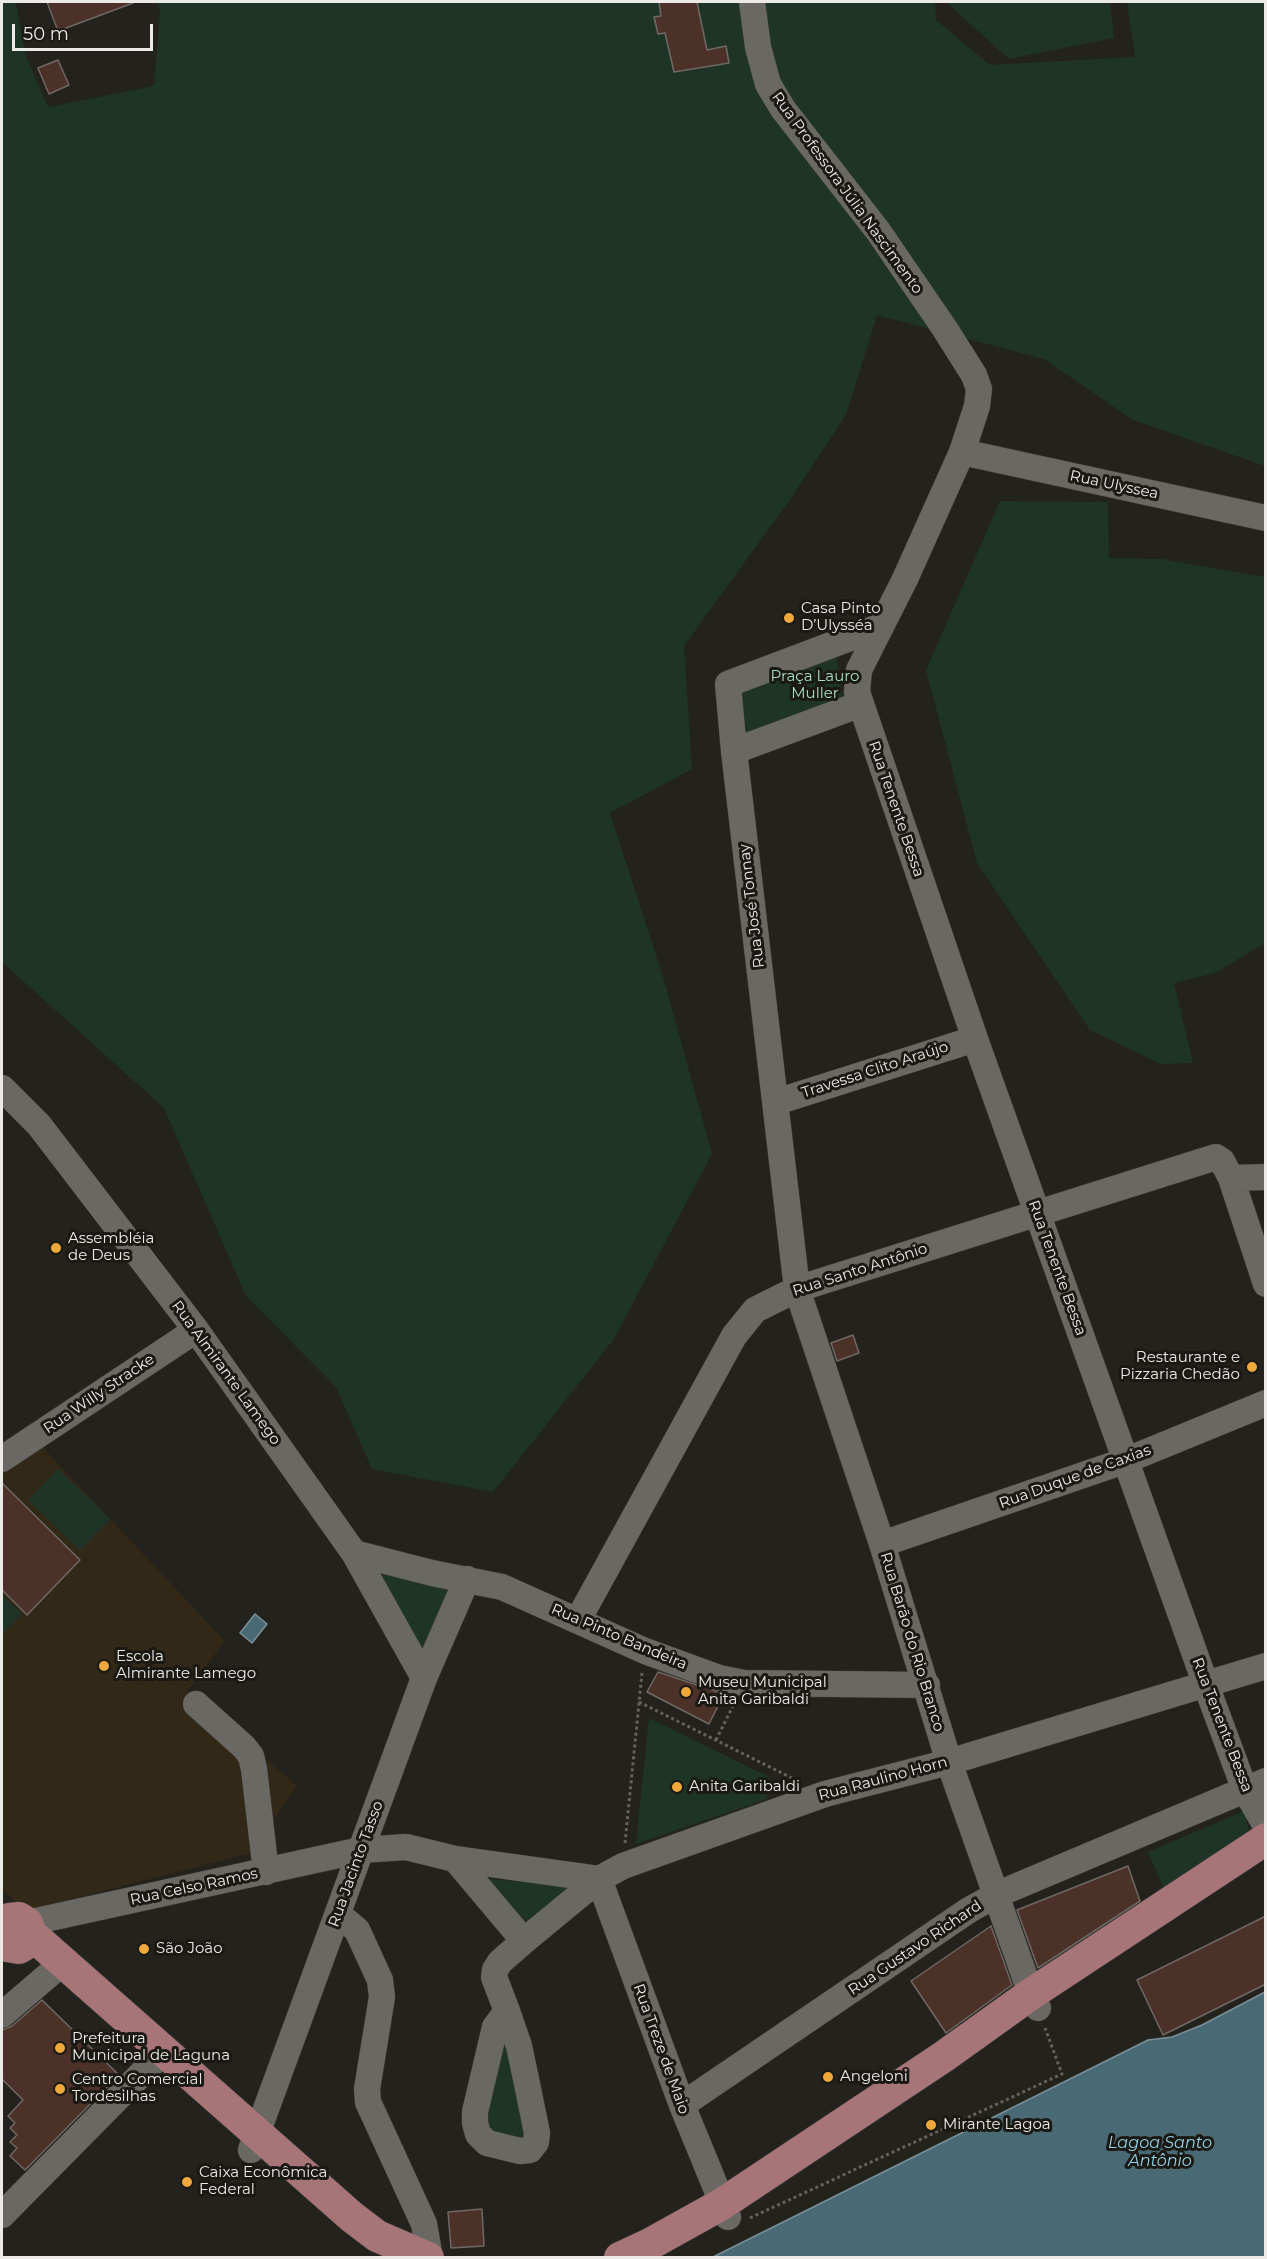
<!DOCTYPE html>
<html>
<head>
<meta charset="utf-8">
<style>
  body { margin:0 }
  #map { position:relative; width:1267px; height:2259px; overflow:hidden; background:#24221d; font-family:Montserrat,sans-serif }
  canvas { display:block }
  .frame { position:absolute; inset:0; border:3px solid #ebeae6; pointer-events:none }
  .scale { position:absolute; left:12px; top:24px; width:141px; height:27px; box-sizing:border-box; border:3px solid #ebeae6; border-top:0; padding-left:8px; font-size:18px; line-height:21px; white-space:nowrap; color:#ebeae6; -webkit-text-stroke:4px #1b1914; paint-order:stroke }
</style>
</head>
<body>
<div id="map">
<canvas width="1267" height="2259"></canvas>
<div class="frame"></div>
<div class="scale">50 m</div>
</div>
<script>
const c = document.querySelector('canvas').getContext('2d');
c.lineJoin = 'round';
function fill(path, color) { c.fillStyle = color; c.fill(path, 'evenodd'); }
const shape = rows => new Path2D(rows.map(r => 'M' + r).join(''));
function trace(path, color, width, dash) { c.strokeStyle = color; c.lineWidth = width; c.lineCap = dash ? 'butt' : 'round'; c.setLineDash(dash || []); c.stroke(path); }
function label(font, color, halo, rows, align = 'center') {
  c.font = font + ' Montserrat,sans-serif'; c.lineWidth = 6; c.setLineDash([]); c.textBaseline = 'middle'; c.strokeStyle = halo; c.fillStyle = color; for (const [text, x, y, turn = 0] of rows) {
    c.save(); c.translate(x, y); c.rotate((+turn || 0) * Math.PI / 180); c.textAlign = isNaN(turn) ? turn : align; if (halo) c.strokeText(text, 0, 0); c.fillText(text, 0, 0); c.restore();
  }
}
fill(shape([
  [35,1439,225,1641,187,1691,297,1786,251,1853,25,1911,2,1889,2,1462]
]), '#312818');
fill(shape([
  [2,2,16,2,25,54,48,107,154,86,160,13,158,2,935,2,936,20,990,65,1135,57,1127,2,1265,2,1265,466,1133,420,1044,359,877,315,846,415,789,501,684,646,692,769,610,813,664,980,712,1154,614,1339,493,1492,372,1469,336,1387,246,1296,164,1108,2,962],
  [946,2,1110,2,1114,38,1009,59],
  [1000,501,1108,502,1109,558,1162,559,1265,577,1265,943,1215,973,1174,983,1193,1063,1161,1064,1090,1030,977,863,926,670],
  [836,652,843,700,744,734,739,691],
  [58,1469,110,1519,80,1550,28,1500],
  [368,1565,450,1584,426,1654],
  [2,1595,22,1614,2,1635],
  [649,1718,769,1777,767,1799,636,1844],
  [1244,1811,1251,1838,1166,1893,1148,1852],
  [480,1878,578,1887,531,1929],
  [503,2025,530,2140,490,2138,481,2123]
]), '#1e3427');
const water = shape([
  [255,1614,267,1624,252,1643,240,1633,255,1614],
  [1265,1992,1265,2257,713,2257,1148,2040,1172,2037,1202,2025,1265,1992]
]);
fill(water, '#496a75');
trace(water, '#7a9097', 1.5);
const building = shape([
  [47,2,133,2,133,3,58,31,47,2],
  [659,2,697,2,707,50,726,46,729,63,674,72,665,33,658,34,654,17,661,16,659,2],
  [58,60,69,85,49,94,38,68,58,60],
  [853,1335,859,1353,837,1361,831,1343,853,1335],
  [2,1483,80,1560,27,1615,2,1590,2,1483],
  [658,1672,724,1694,709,1724,647,1692,658,1672],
  [1128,1866,1140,1901,1038,1968,1017,1910,1128,1866],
  [1266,1916,1266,1984,1163,2035,1137,1980,1266,1916],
  [991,1926,1012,1985,946,2033,911,1981,991,1926],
  [42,2000,119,2075,25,2170,10,2156,17,2148,10,2142,17,2135,10,2128,15,2123,8,2116,23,2100,2,2079,2,2030,12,2026,42,2000],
  [482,2209,484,2246,451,2248,448,2212,482,2209]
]);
fill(building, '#4b3128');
trace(building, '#6f6865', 1.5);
const minor = shape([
  [752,2,758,47,768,84,783,109,878,231,945,329,974,375,979,389,977,406,962,452,905,579,859,670,857,692,975,1039,1206,1685,1245,1790,1266,1826],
  [962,452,1266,518],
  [879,627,728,684,734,751,797,1289,882,1544,949,1762,1031,1994,1038,2008],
  [734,751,861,704],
  [2,1088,39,1125,196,1330,354,1553,424,1678],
  [776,1102,975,1039],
  [1231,1178,1266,1177],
  [2,1459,196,1330],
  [882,1544,1127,1460,1266,1403],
  [354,1553,432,1573,502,1587,645,1651,719,1678,744,1683,927,1685],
  [578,1620,734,1336,755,1310,797,1289,1216,1157,1222,1161,1231,1178,1266,1284],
  [196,1704,244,1747,251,1756,254,1769,266,1872],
  [455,1859,524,1941],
  [599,1879,682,2105,728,2217],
  [338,1914,357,1930,380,1980,382,1997,367,2089,368,2102,424,2224,430,2258],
  [27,1923,361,1850,406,1847,455,1859,599,1879],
  [507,2011,495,2027,475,2112,475,2123,478,2134,487,2143,520,2151,530,2150,536,2142,537,2133,526,2079,519,2046,507,2011,494,1977,495,1970,500,1962,524,1941,599,1879,623,1866,825,1794,949,1762,1266,1666],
  [2,2015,52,1972],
  [682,2105,969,1910,996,1895,1266,1781],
  [251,2150,424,1678,467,1579],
  [2,2215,164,2051]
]);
const major = shape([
  [2,1925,9,1919,19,1918,27,1923,31,1934,27,1943,19,1948,7,1946,2,1940],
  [31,1934,352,2217,377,2236,428,2258],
  [620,2258,650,2244,722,2204,943,2057,1031,1994,1266,1839]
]);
trace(minor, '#3e3d38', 27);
trace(major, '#3e3d38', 33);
trace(shape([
  [639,1702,796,1780],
  [716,1740,734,1704],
  [625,1843,642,1673],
  [750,2218,1062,2074,1045,2028]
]), '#64625d', 3, [3, 3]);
trace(minor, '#6a6862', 26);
trace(major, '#a77478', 32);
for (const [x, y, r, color] of [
  [789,618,6,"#eea83c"],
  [56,1248,6,"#eea83c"],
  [1252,1367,6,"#eea83c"],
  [104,1666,6,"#eea83c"],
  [686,1692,6,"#eea83c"],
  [677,1787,6,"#eea83c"],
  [144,1949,6,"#eea83c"],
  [60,2048,6,"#eea83c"],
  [828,2077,6,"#eea83c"],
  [60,2089,6,"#eea83c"],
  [931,2125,6,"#eea83c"],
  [187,2182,6,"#eea83c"]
]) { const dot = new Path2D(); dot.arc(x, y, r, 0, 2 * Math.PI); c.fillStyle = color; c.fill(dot); trace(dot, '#1b1914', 2); }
label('15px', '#ebeae6', '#1b1914', [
  ["Rua Professora Júlia Nascimento",847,193,54],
  ["Rua Ulyssea",1114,485,12],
  ["Rua Tenente Bessa",896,809,71],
  ["Rua José Tonnay",752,906,-97],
  ["Travessa Clito Araújo",875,1070,-18],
  ["Rua Tenente Bessa",1057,1268,70],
  ["Rua Santo Antônio",860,1270,-18],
  ["Rua Almirante Lamego",226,1373,54],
  ["Rua Willy Stracke",99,1394,-34],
  ["Rua Duque de Caxias",1075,1477,-20],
  ["Rua Pinto Bandeira",619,1637,23],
  ["Rua Barão do Rio Branco",912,1642,73],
  ["Rua Tenente Bessa",1222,1725,69],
  ["Rua Raulino Horn",883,1779,-15],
  ["Rua Jacinto Tasso",356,1864,-70],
  ["Rua Celso Ramos",194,1887,-12],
  ["Rua Gustavo Richard",915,1948,-34],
  ["Rua Treze de Maio",661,2049,70]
]);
label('15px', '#ebeae6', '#1b1914', [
  ["Casa Pinto",801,609],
  ["D’Ulysséa",801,626],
  ["Assembléia",68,1239],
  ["de Deus",68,1256],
  ["Restaurante e",1240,1358,"right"],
  ["Pizzaria Chedão",1240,1375,"right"],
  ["Escola",116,1657],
  ["Almirante Lamego",116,1674],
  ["Museu Municipal",698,1683],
  ["Anita Garibaldi",698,1700],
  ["Anita Garibaldi",689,1787],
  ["São João",156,1949],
  ["Prefeitura",72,2039],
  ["Municipal de Laguna",72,2056],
  ["Angeloni",840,2077],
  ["Centro Comercial",72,2080],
  ["Tordesilhas",72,2097],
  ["Mirante Lagoa",943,2125],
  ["Caixa Econômica",199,2173],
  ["Federal",199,2190]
], 'left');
label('15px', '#a8debd', '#1b1914', [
  ["Praça Lauro",815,677],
  ["Muller",815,694]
]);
label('italic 16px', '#92d2e8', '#1b1914', [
  ["Lagoa Santo",1160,2143],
  ["Antônio",1160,2161]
]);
</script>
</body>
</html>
